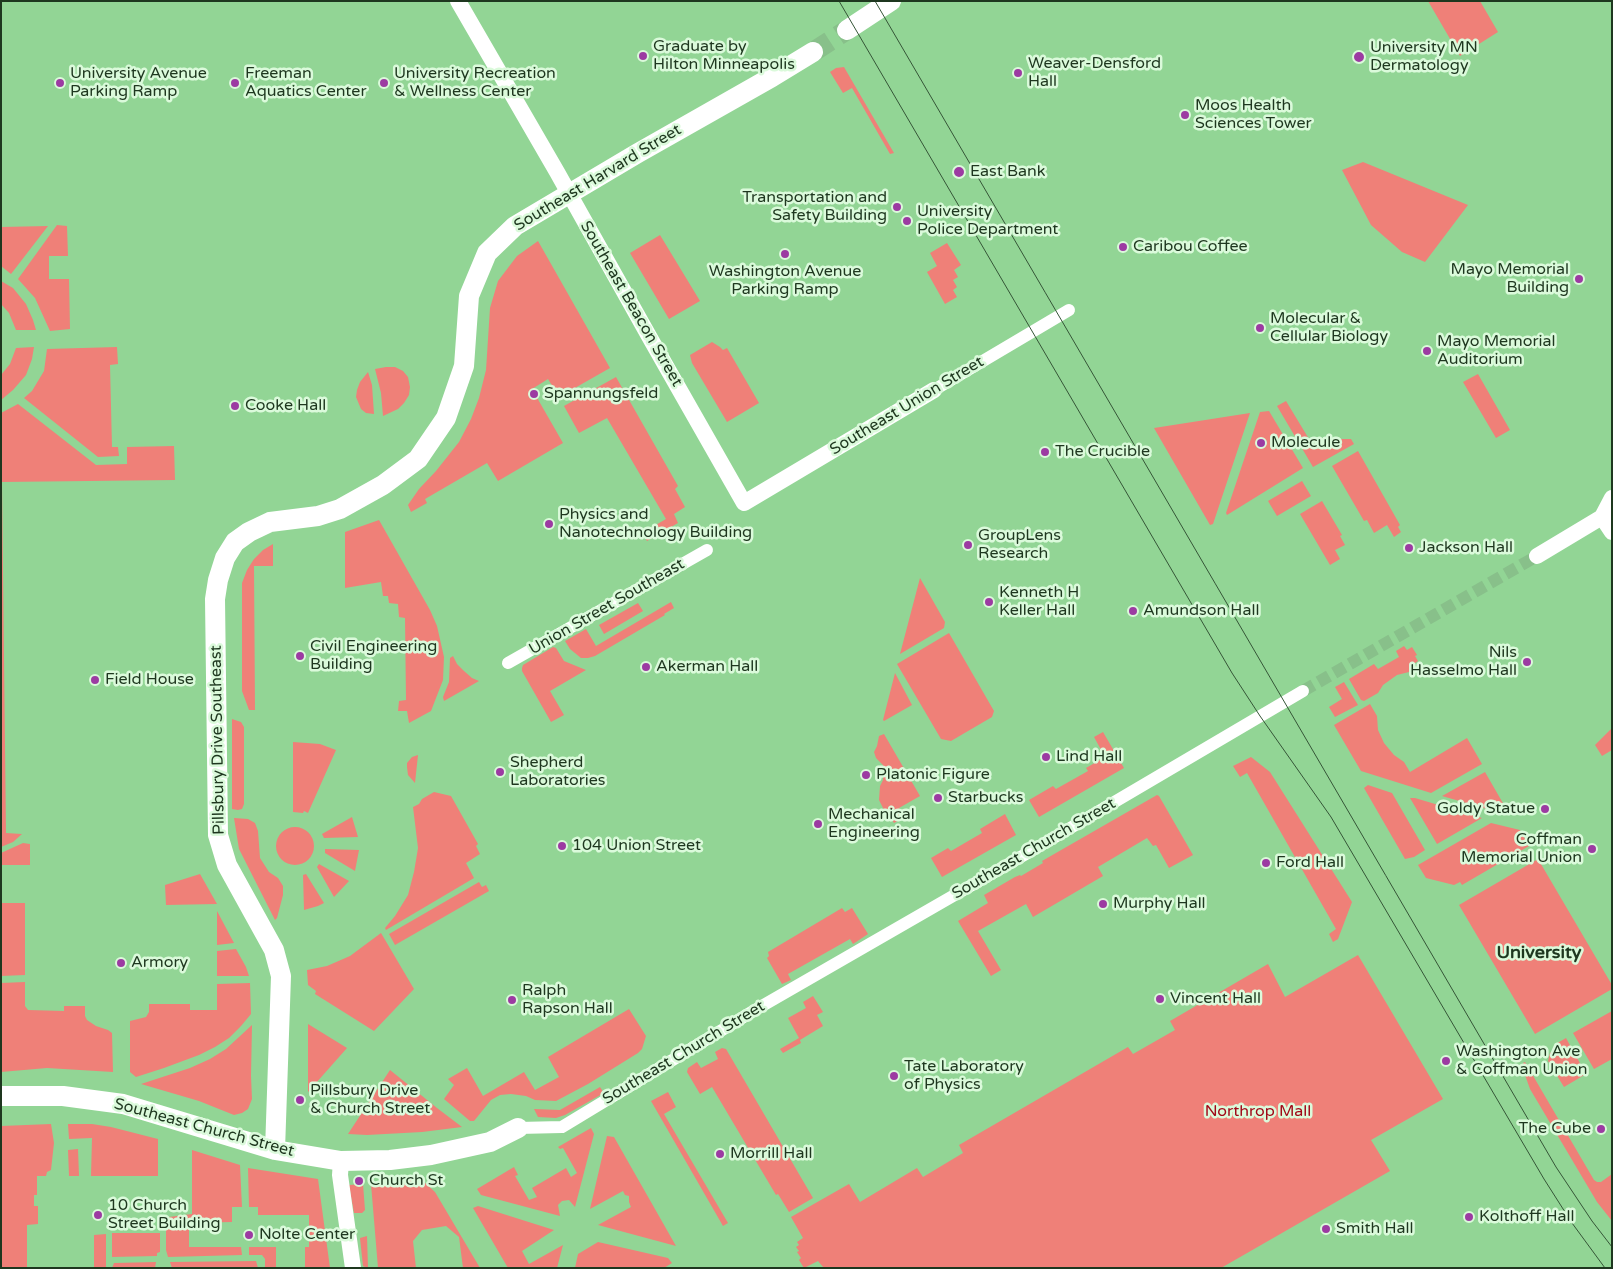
<!DOCTYPE html>
<html>
<head>
<meta charset="utf-8">
<style>
  body { margin:0 }
  #map { position:relative; width:1613px; height:1269px; overflow:hidden; background:#a3e2a5; font-family:"Varela Round",sans-serif }
  canvas { display:block }
  .frame { position:absolute; inset:0; border:2px solid #1e371f; pointer-events:none }
</style>
</head>
<body>
<div id="map">
<canvas width="1613" height="1269"></canvas>
<div class="frame"></div>
</div>
<script>
const c = document.querySelector('canvas').getContext('2d');
c.lineJoin = 'round';
function fill(path, color) { c.fillStyle = color; c.fill(path, 'evenodd'); }
const shape = rows => new Path2D(rows.map(r => 'M' + r).join(''));
function trace(path, color, width, dash) { c.strokeStyle = color; c.lineWidth = width; c.lineCap = dash ? 'butt' : 'round'; c.setLineDash(dash || []); c.stroke(path); }
function label(font, color, halo, rows, align = 'center') {
  c.font = font + ' "Varela Round",sans-serif'; c.lineWidth = 5; c.setLineDash([]); c.textBaseline = 'middle'; c.strokeStyle = halo; c.fillStyle = color; for (const [text, x, y, turn = 0] of rows) {
    c.save(); c.translate(x, y); c.rotate((+turn || 0) * Math.PI / 180); c.textAlign = isNaN(turn) ? turn : align; if (halo) c.strokeText(text, 0, 0); c.fillText(text, 0, 0); c.restore();
  }
}
fill(shape([
  [1,1,1612,1,1612,1268,1,1268]
]), '#92d595');
fill(shape([
  [1428,1,1480,1,1498,32,1460,56],
  [844,67,894,153,890,154,852,88,843,93,830,72,836,68],
  [1363,162,1468,205,1425,262,1402,252,1371,225,1342,170],
  [57,225,67,226,68,256,49,256,49,279,69,279,70,329,50,331,35,298,18,279],
  [48,226,11,274,1,266,1,227],
  [660,235,700,301,669,319,630,253],
  [538,241,610,368,559,397,548,379,532,389,563,443,498,481,487,463,425,499,427,503,411,512,408,505,419,489,436,471,459,442,471,419,479,398,486,370,490,308,498,281,517,256],
  [947,243,961,265,954,270,958,277,953,280,957,287,953,290,957,297,945,304,927,272,937,266,930,253],
  [1,281,13,288,26,304,33,320,36,330,16,330,9,313,1,304],
  [712,342,720,347,723,350,727,348,759,403,727,422,692,363,690,355],
  [34,347,32,359,26,375,13,390,1,400,1,375,10,364,16,348],
  [117,347,118,364,110,365,112,447,118,447,119,456,98,457,24,398,32,391,44,371,47,349],
  [386,367,395,367,403,371,408,377,410,387,409,395,404,403,398,409,383,416,381,393,375,369],
  [368,372,372,385,374,414,366,413,361,409,356,397,357,390,360,382],
  [1478,374,1510,430,1496,438,1463,382],
  [616,377,678,486,675,489,685,507,674,514,678,523,647,541,642,533,666,519,607,418,579,433,564,406],
  [1286,401,1312,444,1325,442,1327,446,1340,439,1351,439,1354,444,1313,467,1277,406],
  [18,404,96,465,127,464,127,447,174,446,175,480,2,482,6,833,22,834,13,842,1,847,1,413],
  [1269,411,1303,468,1227,515,1226,513,1260,412],
  [1250,413,1213,524,1210,525,1154,428],
  [1358,451,1400,525,1398,527,1401,532,1394,537,1387,525,1374,533,1367,520,1364,521,1332,466],
  [1302,481,1311,496,1277,516,1268,501],
  [1322,501,1342,535,1340,536,1345,545,1335,550,1340,559,1330,565,1300,514],
  [379,520,430,610,437,626,444,657,443,680,431,711,409,723,407,711,398,711,399,701,406,700,405,618,399,617,398,604,389,603,388,596,383,596,381,582,345,588,345,532],
  [273,544,273,566,254,566,255,710,249,710,242,691,242,583,247,570,254,559,263,550],
  [920,578,945,622,944,628,900,654],
  [671,602,674,608,664,614,665,615,595,656,588,658,581,658,570,649,565,641,586,629,596,646],
  [638,603,643,611,604,634,599,625],
  [949,633,994,711,992,717,951,741,941,739,897,664],
  [1404,646,1407,650,1412,647,1417,655,1415,656,1418,661,1411,666,1413,671,1397,675,1383,685,1378,693,1364,701,1361,700,1349,679,1374,664,1378,669,1399,657,1396,651],
  [553,647,556,648,564,661,586,670,550,691,564,715,551,722,522,671,522,668,523,665],
  [453,656,457,664,464,671,472,678,479,681,444,701,443,697,449,682,450,658],
  [895,673,912,705,884,721,883,720],
  [1344,682,1358,705,1335,717,1329,707,1342,699,1335,687],
  [1370,704,1377,716,1378,730,1384,743,1394,755,1404,762,1410,772,1467,738,1482,764,1431,793,1361,771,1334,725],
  [232,719,241,722,244,727,244,804,242,809,238,810,232,809],
  [1612,728,1612,750,1602,756,1595,745],
  [1103,732,1124,768,1039,817,1029,800,1053,786,1056,789,1088,771,1086,768,1105,757,1094,737],
  [884,734,920,796,899,808,904,817,894,823,887,813,883,808,879,800,880,786,883,780,883,765,876,758,874,752,877,746,879,736],
  [293,742,320,744,336,750,308,813,304,811,303,813,293,812],
  [418,755,415,783,408,775,407,767,407,763,412,757],
  [1251,757,1270,772,1352,902,1338,939,1333,942,1329,934,1336,929,1247,773,1240,777,1233,766],
  [1485,772,1504,805,1494,811,1442,796],
  [1368,785,1392,793,1425,850,1414,857,1405,859,1364,788],
  [434,792,451,796,478,844,476,846,480,854,466,863,474,878,386,930,385,928,395,916,408,895,414,872,418,848,413,807,419,804,422,799],
  [1157,795,1159,796,1193,855,1169,868,1156,845,1153,846,1147,838,1098,867,1103,876,1033,917,1026,904,978,931,1001,970,991,976,958,921,988,903,984,895,1015,877,1020,875,1021,876,1043,863,1042,861],
  [1410,798,1415,798,1482,818,1437,844],
  [1005,814,1016,835,942,877,931,858,948,848,951,851,982,833,980,829],
  [352,817,358,837,324,838,322,834],
  [234,818,248,819,255,823,258,831,260,858,269,872,278,878,283,886,283,895,277,918,275,920,239,849],
  [1491,823,1520,830,1529,846,1462,885,1460,882,1454,885,1426,878,1418,865],
  '276 846a19 19 0 1 1 38 0a19 19 0 1 1-38 0Z',
  [23,843,30,844,30,865,1,865,1,853],
  [325,849,359,850,355,871,325,853],
  [1538,859,1612,985,1612,989,1535,1034,1459,905],
  [319,864,349,881,334,897,317,867],
  [200,874,217,904,166,905,165,885],
  [306,874,324,903,318,906,304,910,303,875],
  [479,882,482,887,486,885,489,891,395,945,389,934],
  [25,903,25,975,1,976,1,903],
  [842,908,845,912,852,908,868,934,853,944,850,939,788,974,791,980,782,984,767,958,769,956,768,952],
  [217,911,234,943,217,945],
  [381,933,414,989,374,1031,315,994,316,991,308,985,307,970,327,966,350,956],
  [236,949,246,967,249,976,217,976,217,951],
  [1358,955,1443,1099,1371,1140,1390,1171,1221,1268,824,1268,818,1261,804,1268,799,1260,801,1258,797,1252,799,1251,796,1247,799,1245,797,1242,803,1238,791,1217,849,1184,860,1202,917,1168,923,1177,963,1153,959,1145,1128,1047,1133,1054,1175,1030,1170,1021,1268,964,1285,997],
  [25,982,25,1006,28,1010,64,1011,64,1006,85,1006,85,1016,87,1020,96,1026,108,1030,112,1033,113,1072,47,1068,1,1072,1,983],
  [250,983,251,1014,241,1026,229,1038,215,1047,199,1055,164,1068,136,1077,130,1072,130,1021,146,1017,149,1012,149,1004,190,1004,190,1010,217,1010,217,984],
  [813,996,823,1012,817,1015,823,1026,800,1040,801,1043,783,1053,780,1049,799,1038,788,1018,806,1008,803,1002],
  [629,1009,646,1036,642,1049,638,1053,588,1084,556,1101,535,1100,526,1096,511,1094,500,1095,491,1100,474,1121,470,1121,444,1099,454,1085,448,1079,467,1068,483,1096,524,1072,535,1090,559,1077,548,1057],
  [1612,1011,1612,1059,1594,1069,1573,1033],
  [308,1024,347,1048,308,1092],
  [252,1025,251,1076,252,1099,248,1109,242,1113,234,1115,199,1101,141,1084,190,1068,210,1059,226,1049],
  [1566,1038,1586,1074,1564,1087,1548,1061,1550,1053,1556,1049,1554,1045],
  [722,1048,726,1049,813,1198,789,1212,778,1194,776,1195,712,1087,700,1094,687,1072,688,1068,697,1062,701,1068,718,1059,715,1052],
  [1525,1062,1594,1180,1597,1182,1601,1182,1612,1174,1612,1221,1597,1202,1530,1089,1525,1075,1523,1063],
  [390,1070,437,1108,462,1127,422,1132,367,1135,348,1134],
  [600,1087,604,1093,565,1115,556,1118,538,1117,534,1109,560,1110],
  [668,1092,676,1107,664,1114,728,1223,723,1226,651,1101],
  [51,1124,54,1143,51,1170,47,1172,46,1176,37,1176,37,1195,34,1195,34,1206,38,1206,38,1224,27,1225,27,1268,1,1268,1,1126],
  [68,1124,92,1124,111,1127,158,1139,158,1176,91,1176,92,1138,69,1139],
  [591,1128,594,1134,575,1207,569,1200,562,1201,558,1205,560,1216,481,1195,477,1189,514,1167,518,1175,515,1176,529,1200,537,1197,532,1188,566,1168,571,1177,577,1173,563,1148,560,1149,558,1147],
  [607,1136,614,1137,676,1246,598,1225,631,1207,629,1202,629,1196,625,1195,623,1191,590,1209],
  [78,1149,79,1176,69,1176,68,1150],
  [192,1150,240,1165,242,1207,232,1207,232,1222,189,1223,189,1247,241,1247,242,1255,168,1257,166,1250,166,1226,169,1217,192,1214],
  [248,1168,318,1179,330,1268,305,1268,305,1247,309,1247,309,1215,258,1215,258,1207,249,1207],
  [411,1179,424,1182,435,1192,480,1268,463,1268,459,1237,446,1226,422,1230,413,1241,416,1268,378,1268,371,1184],
  [363,1184,365,1210,362,1213,354,1213,349,1185],
  [478,1206,554,1230,522,1251,529,1264,563,1245,557,1268,508,1268,473,1208],
  [112,1233,160,1233,160,1252,157,1253,157,1256,112,1257],
  [106,1234,106,1268,94,1268,94,1235],
  [367,1236,368,1268,363,1266,360,1238],
  [598,1242,668,1258,672,1263,664,1268,575,1268,578,1254],
  [249,1247,276,1247,276,1268,265,1268,265,1259,262,1255,249,1255],
  [256,1261,258,1268,172,1268,170,1262],
  [156,1262,155,1268,112,1268,114,1263]
]), '#ef8078');
trace(shape([
  [1303,691,1537,556]
]), '#88c08a', 12, [12, 6]);
trace(shape([
  [813,52,847,30]
]), '#88c08a', 20, [20, 10]);
trace(shape([
  [934,390,1069,310],
  [508,663,707,550],
  [518,1128,562,1127,755,1010,1038,847,1303,691]
]), '#fff', 12);
trace(shape([
  [458,1,557,172,650,338,744,503,934,390],
  [1602,517,1612,532],
  [1537,556,1602,517,1612,498],
  [341,1161,340,1175,353,1268]
]), '#fff', 16);
trace(shape([
  [847,30,891,1],
  [1,1096,63,1096,123,1104,275,1150,341,1161,390,1160,431,1155,490,1142,518,1128],
  [275,1150,281,976,274,950,227,865,218,835,215,599,218,580,225,558,235,542,249,532,270,522,318,516,340,509,383,485,418,459,446,418,464,366,469,296,487,253,515,226,638,153,772,77,813,52]
]), '#fff', 20);
trace(shape([
  [839,1,1232,673,1260,716,1331,817,1544,1179,1572,1223,1605,1268],
  [875,1,1556,1167,1592,1221,1612,1247]
]), '#355537', 1);
for (const [x, y, r, color] of [
  [643,56,5,"#9c3ba2"],
  [1359,57,6,"#9c3ba2"],
  [1018,73,5,"#9c3ba2"],
  [60,83,5,"#9c3ba2"],
  [235,83,5,"#9c3ba2"],
  [384,83,5,"#9c3ba2"],
  [1185,115,5,"#9c3ba2"],
  [959,172,6,"#9c3ba2"],
  [897,207,5,"#9c3ba2"],
  [907,221,5,"#9c3ba2"],
  [1123,247,5,"#9c3ba2"],
  [785,254,5,"#9c3ba2"],
  [1579,279,5,"#9c3ba2"],
  [1260,328,5,"#9c3ba2"],
  [1427,351,5,"#9c3ba2"],
  [534,394,5,"#9c3ba2"],
  [235,406,5,"#9c3ba2"],
  [1261,443,5,"#9c3ba2"],
  [1045,452,5,"#9c3ba2"],
  [549,524,5,"#9c3ba2"],
  [968,545,5,"#9c3ba2"],
  [1409,548,5,"#9c3ba2"],
  [989,602,5,"#9c3ba2"],
  [1133,611,5,"#9c3ba2"],
  [300,656,5,"#9c3ba2"],
  [1527,662,5,"#9c3ba2"],
  [646,667,5,"#9c3ba2"],
  [95,680,5,"#9c3ba2"],
  [1046,757,5,"#9c3ba2"],
  [500,772,5,"#9c3ba2"],
  [866,775,5,"#9c3ba2"],
  [938,798,5,"#9c3ba2"],
  [1545,809,5,"#9c3ba2"],
  [818,824,5,"#9c3ba2"],
  [562,846,5,"#9c3ba2"],
  [1592,849,5,"#9c3ba2"],
  [1266,863,5,"#9c3ba2"],
  [1103,904,5,"#9c3ba2"],
  [121,963,5,"#9c3ba2"],
  [1160,999,5,"#9c3ba2"],
  [512,1000,5,"#9c3ba2"],
  [1446,1061,5,"#9c3ba2"],
  [894,1076,5,"#9c3ba2"],
  [300,1100,5,"#9c3ba2"],
  [1601,1129,5,"#9c3ba2"],
  [720,1154,5,"#9c3ba2"],
  [359,1181,5,"#9c3ba2"],
  [98,1215,5,"#9c3ba2"],
  [1469,1217,5,"#9c3ba2"],
  [1326,1229,5,"#9c3ba2"],
  [249,1235,5,"#9c3ba2"]
]) { const dot = new Path2D(); dot.arc(x, y, r, 0, 2 * Math.PI); c.fillStyle = color; c.fill(dot); trace(dot, '#dbfadb', 2); }
label('16px', '#1e371f', '#dbfadb', [
  ["Graduate by",653,47],
  ["Hilton Minneapolis",653,65],
  ["University MN",1370,48],
  ["Dermatology",1370,66],
  ["Weaver-Densford",1028,64],
  ["Hall",1028,82],
  ["University Avenue",70,74],
  ["Parking Ramp",70,92],
  ["Freeman",245,74],
  ["Aquatics Center",245,92],
  ["University Recreation",394,74],
  ["& Wellness Center",394,92],
  ["Moos Health",1195,106],
  ["Sciences Tower",1195,124],
  ["East Bank",970,172],
  ["Transportation and",887,198,"right"],
  ["Safety Building",887,216,"right"],
  ["University",917,212],
  ["Police Department",917,230],
  ["Caribou Coffee",1133,247],
  ["Mayo Memorial",1569,270,"right"],
  ["Building",1569,288,"right"],
  ["Washington Avenue",785,272,"center"],
  ["Parking Ramp",785,290,"center"],
  ["Molecular &",1270,319],
  ["Cellular Biology",1270,337],
  ["Mayo Memorial",1437,342],
  ["Auditorium",1437,360],
  ["Spannungsfeld",544,394],
  ["Cooke Hall",245,406],
  ["Molecule",1271,443],
  ["The Crucible",1055,452],
  ["Physics and",559,515],
  ["Nanotechnology Building",559,533],
  ["GroupLens",978,536],
  ["Research",978,554],
  ["Jackson Hall",1419,548],
  ["Kenneth H",999,593],
  ["Keller Hall",999,611],
  ["Amundson Hall",1143,611],
  ["Civil Engineering",310,647],
  ["Building",310,665],
  ["Nils",1517,653,"right"],
  ["Hasselmo Hall",1517,671,"right"],
  ["Akerman Hall",656,667],
  ["Field House",105,680],
  ["Lind Hall",1056,757],
  ["Shepherd",510,763],
  ["Laboratories",510,781],
  ["Platonic Figure",876,775],
  ["Starbucks",948,798],
  ["Goldy Statue",1535,809,"right"],
  ["Mechanical",828,815],
  ["Engineering",828,833],
  ["Coffman",1582,840,"right"],
  ["Memorial Union",1582,858,"right"],
  ["104 Union Street",572,846],
  ["Ford Hall",1276,863],
  ["Murphy Hall",1113,904],
  ["Armory",131,963],
  ["Ralph",522,991],
  ["Rapson Hall",522,1009],
  ["Vincent Hall",1170,999],
  ["Washington Ave",1456,1052],
  ["& Coffman Union",1456,1070],
  ["Tate Laboratory",904,1067],
  ["of Physics",904,1085],
  ["Pillsbury Drive",310,1091],
  ["& Church Street",310,1109],
  ["The Cube",1591,1129,"right"],
  ["Morrill Hall",730,1154],
  ["Church St",369,1181],
  ["10 Church",108,1206],
  ["Street Building",108,1224],
  ["Kolthoff Hall",1479,1217],
  ["Smith Hall",1336,1229],
  ["Nolte Center",259,1235]
], 'left');
label('16px', '#1e371f', '#dbfadb', [
  ["Southeast Harvard Street",598,178,-31],
  ["Southeast Beacon Street",631,304,60],
  ["Southeast Union Street",907,406,-31],
  ["Union Street Southeast",607,607,-30],
  ["Pillsbury Drive Southeast",218,740,-91],
  ["Southeast Church Street",1034,849,-30],
  ["Southeast Church Street",684,1053,-31],
  ["Southeast Church Street",204,1128,15]
]);
label('16px', '#a10919', '#dbfadb', [
  ["Northrop Mall",1258,1112]
]);
label('bold 18px', '#1e371f', '#dbfadb', [
  ["University",1539,953]
]);
</script>
</body>
</html>
